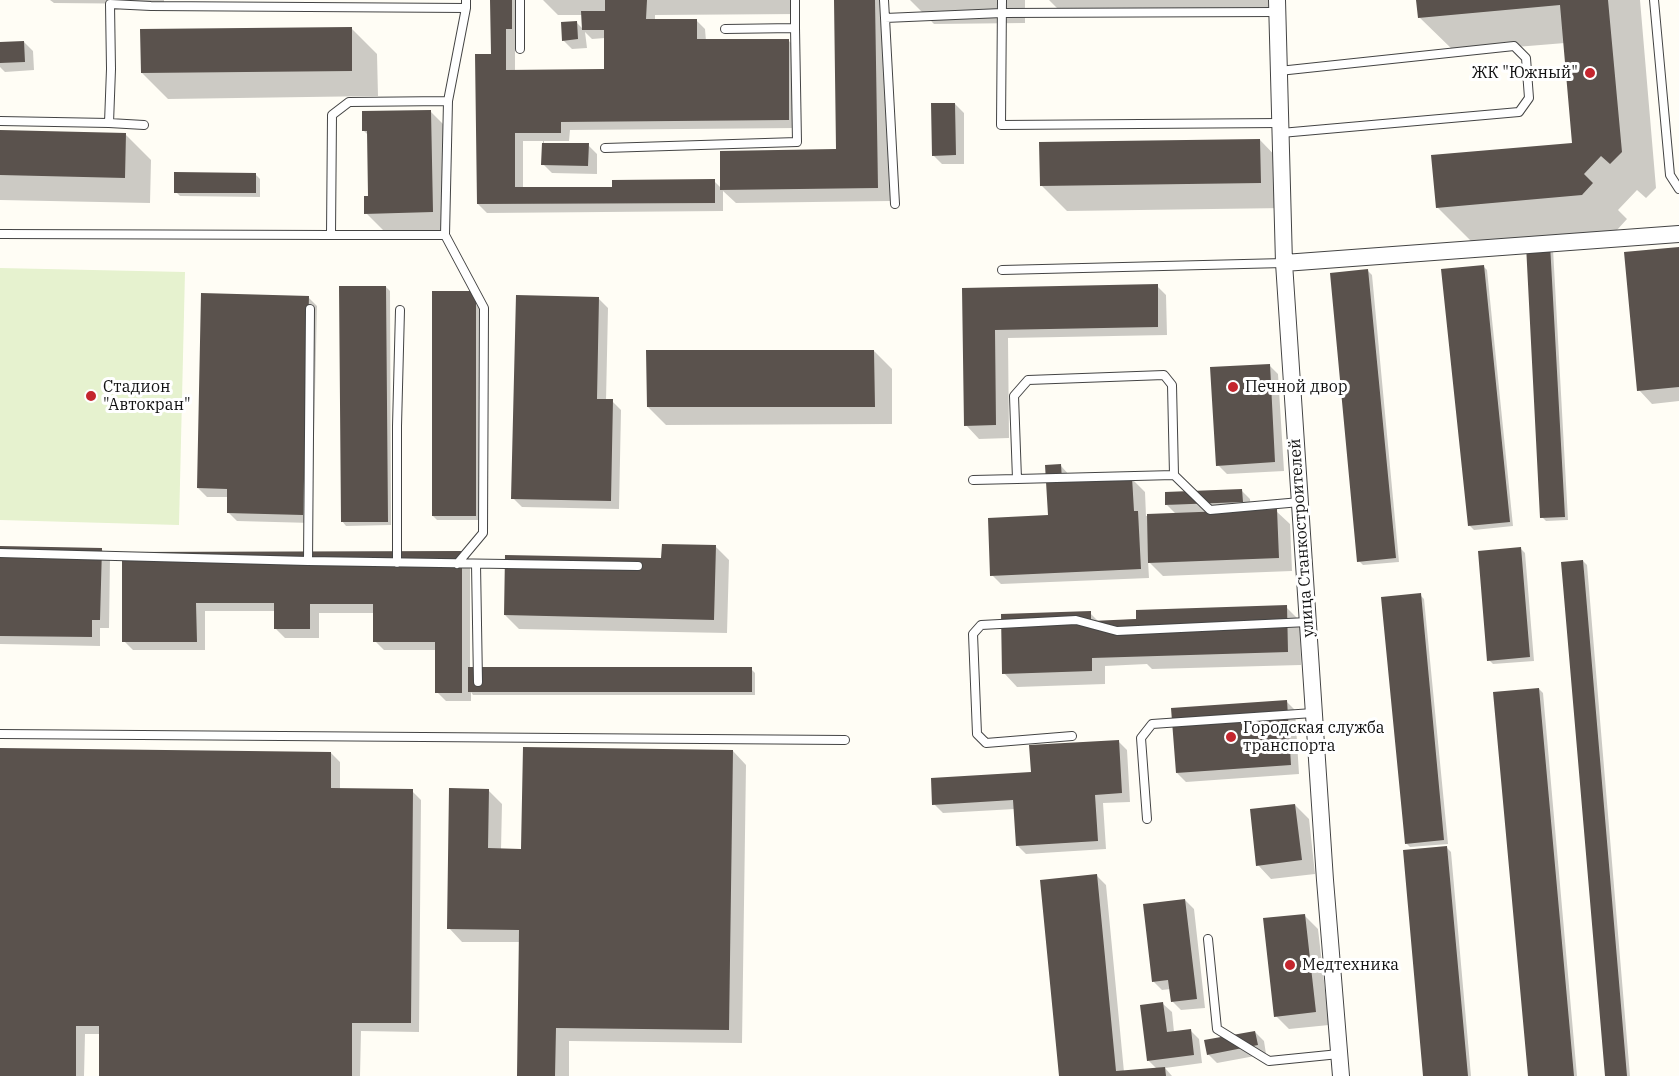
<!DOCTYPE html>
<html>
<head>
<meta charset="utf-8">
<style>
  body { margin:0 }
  canvas { display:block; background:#fffdf5 }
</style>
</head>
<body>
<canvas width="1679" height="1076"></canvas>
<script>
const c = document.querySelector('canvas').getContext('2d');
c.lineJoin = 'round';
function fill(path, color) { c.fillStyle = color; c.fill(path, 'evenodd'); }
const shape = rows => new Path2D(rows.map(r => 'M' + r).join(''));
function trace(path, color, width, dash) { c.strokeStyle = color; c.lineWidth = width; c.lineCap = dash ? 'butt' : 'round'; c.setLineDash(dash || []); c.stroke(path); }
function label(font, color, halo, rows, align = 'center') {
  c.font = font + ' "IBM Plex Serif",serif'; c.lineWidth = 6; c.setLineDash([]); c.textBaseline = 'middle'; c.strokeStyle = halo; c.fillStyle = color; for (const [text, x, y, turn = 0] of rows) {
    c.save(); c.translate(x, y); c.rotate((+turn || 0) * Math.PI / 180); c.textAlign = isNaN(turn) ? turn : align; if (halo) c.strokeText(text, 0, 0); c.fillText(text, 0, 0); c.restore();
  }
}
fill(shape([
  [0,268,185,272,179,525,0,520]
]), '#e6f2cf');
fill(shape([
  [50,0,164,0,164,4,54,3],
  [492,0,520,0,521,37,515,37,515,71,605,70,605,38,592,39,585,32,587,48,572,49,563,40,576,22,583,29,583,15,558,15,543,0,800,0,800,14,655,15,655,20,696,20,705,29,706,41,788,40,797,49,798,128,570,130,569,141,544,141,544,144,588,145,597,154,597,174,552,173,543,164,543,141,523,141,523,189,613,188,714,181,722,189,837,151,835,0,888,0,891,201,736,203,723,191,723,211,487,213,478,204,492,55],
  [910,0,1025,0,1025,23,934,24],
  [1049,0,1281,0,1281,7,1059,10],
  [1418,0,1640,0,1656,188,1646,198,1637,190,1618,210,1627,219,1617,230,1473,243,1437,207,1574,144,1565,43,1455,52,1419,17],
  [351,28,377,54,378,96,168,99,142,73],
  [24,42,33,51,34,70,5,72,0,67,0,43],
  [955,104,964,113,964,164,942,164,933,155],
  [430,111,448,129,450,230,384,231,366,213,370,197,368,135,364,131],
  [0,132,125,134,151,160,150,203,0,200],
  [1260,140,1286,167,1286,208,1067,211,1041,185],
  [256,175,260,179,260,197,180,196,176,192],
  [1549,245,1553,249,1568,520,1546,521,1542,517],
  [1679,249,1679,401,1652,404,1639,390],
  [1483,266,1487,270,1513,526,1474,530,1470,526],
  [1368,271,1372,275,1399,562,1363,565,1359,561],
  [1157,286,1166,295,1167,335,1008,338,1009,438,979,439,966,425,964,290],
  [386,287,390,291,391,525,346,526,342,521],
  [433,292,480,296,480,520,437,520,433,516],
  [308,297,317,306,312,523,237,521,228,512,228,497,207,497,198,488],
  [599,299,608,308,606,401,612,401,621,410,619,509,522,507,513,498],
  [874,351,892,369,892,424,666,425,648,407],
  [1269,365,1278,374,1284,471,1227,474,1218,465],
  [1061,466,1074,480,1131,478,1145,492,1146,516,1177,515,1167,505,1241,490,1250,499,1251,512,1276,511,1290,524,1292,571,1163,576,1148,561,1149,578,1001,584,992,575,1049,516],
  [715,546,729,560,727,633,519,629,505,615,663,560],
  [0,548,101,549,110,558,109,628,100,628,100,646,0,644],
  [1521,549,1525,553,1534,661,1493,664,1489,660],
  [461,552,470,561,470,669,751,669,755,673,755,695,473,695,471,692,471,701,446,701,437,692,437,650,384,650,375,641,375,613,319,613,319,638,285,638,276,629,276,611,205,611,205,650,133,650,124,641,124,553],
  [1583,561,1587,565,1630,1076,1606,1076],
  [1420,595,1424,599,1448,844,1410,847,1406,843],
  [1286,607,1300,621,1301,665,1152,669,1147,664,1105,666,1105,684,1017,687,1004,673,1090,613,1099,622],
  [1539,689,1543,693,1577,1076,1529,1076],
  [1286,701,1295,710,1299,774,1186,782,1177,773],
  [1118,741,1127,750,1130,802,1103,803,1106,849,1026,854,1017,845,1015,809,943,813,934,804,1032,774],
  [0,750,331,753,340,762,340,790,412,791,421,800,419,1032,361,1031,360,1076,100,1076,101,1034,85,1034,84,1076,0,1076],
  [733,751,746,765,742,1043,569,1041,569,1076,518,1076,520,942,462,942,449,928,488,790,502,804,501,850,523,850],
  [1295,805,1309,819,1315,874,1271,879,1258,865],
  [1447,848,1451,852,1471,1076,1424,1076],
  [1097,876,1106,885,1124,1072,1157,1069,1148,1060,1163,1004,1172,1012,1174,1032,1190,1030,1199,1039,1202,1063,1165,1068,1172,1076,1061,1076],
  [1185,900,1194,909,1205,1008,1181,1010,1172,1001,1171,989,1162,990,1153,981],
  [1304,915,1318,929,1329,1025,1289,1029,1276,1016],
  [1255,1032,1264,1041,1266,1054,1217,1063,1208,1054]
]), '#0003');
fill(shape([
  [490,0,512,0,512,29,506,29,506,70,604,69,604,30,582,30,581,11,605,11,605,0,647,0,646,19,697,19,697,39,789,39,789,120,561,122,561,133,515,133,515,187,612,187,612,180,715,179,715,203,477,204,475,54,491,54],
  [834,0,875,0,878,188,720,190,720,151,836,149],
  [1416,0,1608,0,1622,152,1610,164,1601,156,1584,174,1593,183,1582,195,1436,208,1431,155,1572,143,1560,5,1418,18],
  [577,21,578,39,562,41,561,22],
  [352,27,352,71,141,73,140,29],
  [24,41,25,62,0,63,0,42],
  [931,103,955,103,956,155,932,156],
  [431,110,433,212,364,214,364,196,368,196,367,131,362,131,362,111],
  [0,130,126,133,125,178,0,175],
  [1260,139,1261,183,1040,186,1039,142],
  [542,143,589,143,588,166,541,165],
  [174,172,256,173,256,193,174,193],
  [1550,244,1565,517,1540,518,1526,245],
  [1679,247,1679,387,1637,391,1624,252],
  [1484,265,1510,522,1468,526,1441,269],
  [1368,269,1396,558,1357,562,1330,273],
  [1158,284,1158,327,995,330,996,425,964,426,962,288],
  [339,286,386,286,388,522,341,522],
  [432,291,476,291,476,516,432,516],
  [201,293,309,296,303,515,227,513,227,489,197,488],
  [516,295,599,297,597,399,613,399,611,501,511,499],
  [646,350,874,350,875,407,647,407],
  [1270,364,1275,462,1216,466,1210,367],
  [1061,464,1062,480,1132,477,1134,511,1138,511,1141,569,990,576,988,518,1048,515,1045,465],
  [1242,489,1243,502,1165,505,1165,492],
  [1277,509,1279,558,1148,563,1147,514],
  [662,544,716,545,714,620,504,615,505,555,661,558],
  [0,546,102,548,100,620,92,620,92,637,0,636],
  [1521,547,1530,657,1487,661,1478,551],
  [462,551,462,693,435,693,435,642,373,642,373,604,310,604,310,629,274,629,274,603,196,603,197,642,122,642,122,552],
  [1583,560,1627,1076,1605,1076,1561,562],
  [1421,593,1444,840,1405,844,1381,597],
  [1287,605,1288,652,1092,658,1092,671,1002,674,1001,614,1091,611,1091,621,1136,619,1136,610],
  [468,667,752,667,752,692,468,692],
  [1539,688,1574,1076,1528,1076,1493,692],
  [1287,700,1291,765,1176,773,1171,708],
  [1119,740,1122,793,1095,795,1098,841,1016,846,1013,800,932,805,931,778,1031,772,1029,745],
  [523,747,733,750,729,1030,556,1028,555,1076,517,1076,519,930,447,929,449,788,489,789,488,848,521,849],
  [0,748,331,752,331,788,413,789,411,1023,352,1023,352,1076,99,1076,99,1026,76,1026,76,1076,0,1076],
  [1295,804,1302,860,1256,866,1250,809],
  [1447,846,1468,1076,1423,1076,1403,850],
  [1097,874,1116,1071,1165,1067,1166,1076,1059,1076,1040,880],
  [1185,899,1197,999,1171,1002,1168,980,1152,982,1143,904],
  [1305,914,1316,1012,1274,1017,1263,918],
  [1163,1002,1167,1032,1191,1029,1194,1055,1147,1061,1140,1005],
  [1255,1031,1258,1045,1207,1055,1204,1040]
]), '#5a524d');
const lane = shape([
  [520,0,520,49],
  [884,0,885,18,1002,13,1277,12],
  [1002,0,1001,125,1280,123],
  [1654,0,1670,175,1679,189],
  [885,18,895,204],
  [725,29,795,28,795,0],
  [1279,71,1514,46,1526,58,1529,98,1519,112,1281,133],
  [0,121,109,123,111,69,110,4,151,6,466,8,466,0],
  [109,123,144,125],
  [605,148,797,142,795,28],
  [0,234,331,235,332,115,349,102,448,101],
  [331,235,445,235],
  [1002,270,1284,263],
  [1174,475,1017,479,1014,396,1028,380,1164,375,1172,385,1174,475,1210,510,1300,502],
  [973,480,1017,479],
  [0,553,308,561,638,566],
  [308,561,310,309],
  [397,563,397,426,400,310],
  [457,564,483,533,484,308,445,235,448,101,466,8],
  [476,564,478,682],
  [0,734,845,740],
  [1072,736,986,743,977,734,973,634,981,625,1076,620,1117,631,1308,622],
  [1147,819,1141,738,1152,724,1313,713],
  [1208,939,1217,1029,1269,1061,1339,1054]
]);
const street = shape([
  [1277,0,1284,263,1325,880,1341,1076],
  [1284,263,1679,234]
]);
trace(lane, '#444', 10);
trace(street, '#444', 18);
trace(lane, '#fff', 8);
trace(street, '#fff', 16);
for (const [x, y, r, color] of [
  [1590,73,6,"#c4262e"],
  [1233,387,6,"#c4262e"],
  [91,396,6,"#c4262e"],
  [1231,737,6,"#c4262e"],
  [1290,965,6,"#c4262e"]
]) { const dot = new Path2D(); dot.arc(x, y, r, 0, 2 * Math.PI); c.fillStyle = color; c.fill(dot); trace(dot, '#fff', 2); }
label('16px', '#111', '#fff', [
  ["ЖК \"Южный\"",1578,73,"right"],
  ["Стадион",103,387],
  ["\"Автокран\"",103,405],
  ["Печной двор",1245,387],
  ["Городская служба",1243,728],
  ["транспорта",1243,746],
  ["Медтехника",1302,965]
], 'left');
label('16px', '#111', '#fff', [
  ["улица Станкостроителей",1302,538,-94]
]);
</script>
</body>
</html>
